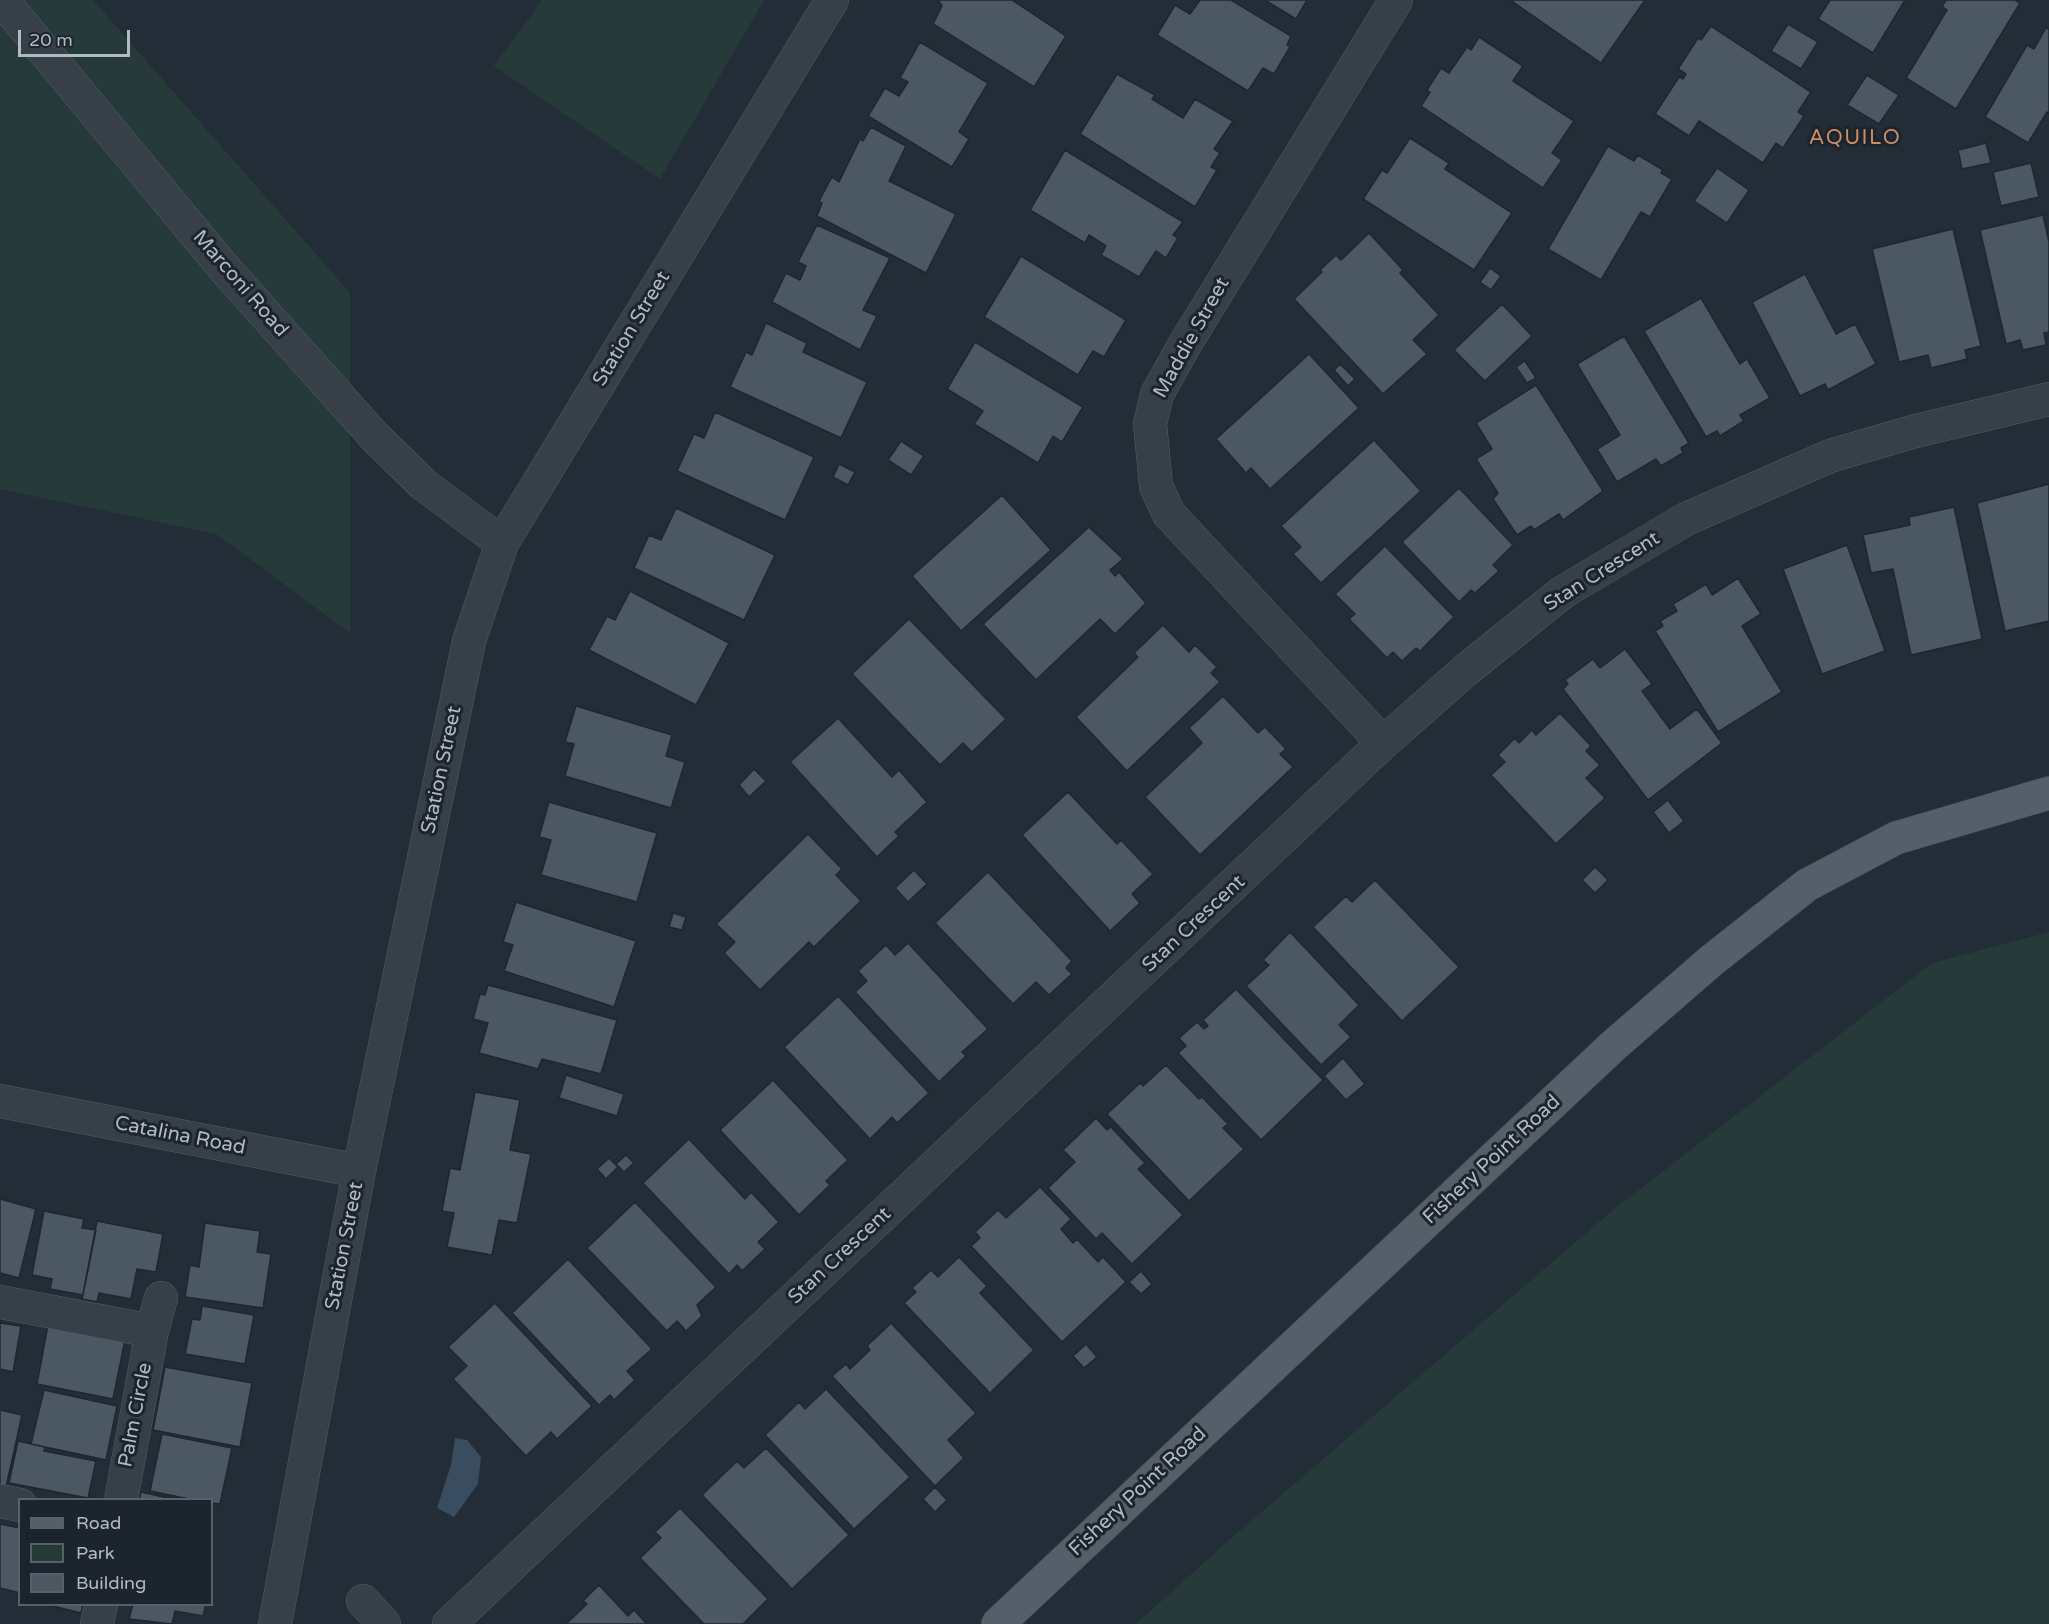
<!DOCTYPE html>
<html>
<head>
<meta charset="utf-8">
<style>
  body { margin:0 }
  #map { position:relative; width:2049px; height:1624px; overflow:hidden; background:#232d38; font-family:"Varela Round",sans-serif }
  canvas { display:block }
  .legend { position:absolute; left:18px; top:1498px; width:195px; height:108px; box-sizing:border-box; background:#1c242d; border:2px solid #58606a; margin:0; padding:8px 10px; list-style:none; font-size:18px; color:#b2bac5 }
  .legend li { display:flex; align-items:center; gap:12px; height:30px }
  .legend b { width:30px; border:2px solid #58606a }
  .scale { position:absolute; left:18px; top:30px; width:112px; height:27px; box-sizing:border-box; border:3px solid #b2bac5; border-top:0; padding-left:8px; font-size:18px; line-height:21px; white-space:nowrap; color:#b2bac5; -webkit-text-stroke:4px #1c242d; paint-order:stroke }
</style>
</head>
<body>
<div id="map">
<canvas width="2049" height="1624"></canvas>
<ul class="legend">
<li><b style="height:8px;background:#555e69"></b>Road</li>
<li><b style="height:16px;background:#263a3a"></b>Park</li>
<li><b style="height:16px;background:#4c5764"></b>Building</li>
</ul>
<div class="scale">20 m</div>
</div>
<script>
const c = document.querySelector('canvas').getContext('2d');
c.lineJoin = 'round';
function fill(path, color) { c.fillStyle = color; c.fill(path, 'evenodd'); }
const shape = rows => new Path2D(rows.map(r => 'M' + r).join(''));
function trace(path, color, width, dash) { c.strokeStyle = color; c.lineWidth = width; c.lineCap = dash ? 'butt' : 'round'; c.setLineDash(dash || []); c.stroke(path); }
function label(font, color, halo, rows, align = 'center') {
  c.font = font + ' "Varela Round",sans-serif'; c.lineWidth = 6; c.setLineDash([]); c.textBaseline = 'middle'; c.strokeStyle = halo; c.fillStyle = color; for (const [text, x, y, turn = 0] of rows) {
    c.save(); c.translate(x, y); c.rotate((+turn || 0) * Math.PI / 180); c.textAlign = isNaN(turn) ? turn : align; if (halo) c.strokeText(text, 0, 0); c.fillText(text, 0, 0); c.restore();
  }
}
fill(shape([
  [0,0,93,0,350,293,350,633,216,534,0,489],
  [542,0,764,0,660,179,494,66],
  [2049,932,2049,1624,1136,1624,1229,1540,1613,1210,1932,963]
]), '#263a3a');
fill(shape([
  [455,1438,467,1440,481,1457,478,1484,454,1517,437,1508,451,1465]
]), '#3a4c60');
const building = shape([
  [938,0,1012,0,1066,36,1034,87,933,24,942,6,938,0],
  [1200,0,1231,0,1291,36,1287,45,1290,47,1274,74,1263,68,1248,91,1157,35,1175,5,1190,14,1200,0],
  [1265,0,1307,0,1296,19,1265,0],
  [1510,0,1645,0,1601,63,1510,0],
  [1830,0,1905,0,1873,53,1818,19,1830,0],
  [1946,0,2015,0,2020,3,1956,109,1906,78,1947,10,1942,7,1946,0],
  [1788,24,1818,42,1801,69,1771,51,1788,24],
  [1711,26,1811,92,1798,112,1804,116,1783,148,1776,143,1763,163,1699,121,1689,136,1655,114,1679,77,1683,79,1686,74,1678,69,1698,38,1701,40,1711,26],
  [2046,28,2049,29,2049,114,2047,112,2028,143,1985,117,2027,45,2034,49,2046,28],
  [1479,37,1523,66,1513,81,1574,121,1552,153,1562,160,1543,188,1421,106,1430,92,1427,90,1441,68,1449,73,1467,47,1471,50,1479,37],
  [920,42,988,83,959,132,969,139,952,167,868,116,885,88,899,96,908,82,900,78,920,42],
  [1117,74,1155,95,1152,99,1183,118,1195,99,1233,121,1214,149,1220,153,1211,167,1217,170,1195,207,1080,134,1117,74],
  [1867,75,1899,95,1879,124,1847,105,1867,75],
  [871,127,906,146,889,181,956,214,926,273,817,216,822,203,819,201,832,177,839,182,860,139,863,141,871,127],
  [1410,138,1449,163,1445,169,1512,213,1474,270,1363,199,1382,170,1387,173,1410,138],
  [1986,143,1991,163,1962,169,1958,150,1986,143],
  [1608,146,1634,161,1638,155,1663,170,1661,173,1672,179,1650,217,1641,212,1601,280,1548,249,1608,146],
  [1065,150,1183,222,1173,235,1178,238,1166,258,1156,251,1139,277,1101,255,1106,246,1089,235,1085,243,1030,210,1065,150],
  [2031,163,2039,197,2001,206,1993,172,2031,163],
  [1717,168,1749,190,1727,223,1694,201,1717,168],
  [2043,215,2049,242,2049,332,2044,333,2046,345,2023,350,2020,340,2006,344,1980,230,2043,215],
  [817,225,890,258,863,310,877,316,860,350,772,302,786,273,800,280,806,266,798,262,817,225],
  [1953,229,1981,346,1965,350,1967,359,1931,368,1928,355,1899,362,1872,249,1953,229],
  [1369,233,1403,270,1400,273,1439,315,1413,340,1427,354,1383,394,1294,299,1322,272,1320,270,1336,255,1341,260,1369,233],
  [1021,256,1126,320,1104,357,1093,351,1078,375,984,317,1021,256],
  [1490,268,1501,276,1491,290,1480,282,1490,268],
  [1805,274,1836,334,1855,324,1876,364,1828,390,1825,384,1800,396,1752,302,1805,274],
  [1701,298,1740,364,1747,359,1770,398,1740,415,1744,421,1720,436,1717,431,1706,437,1644,331,1701,298],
  [1502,304,1532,336,1485,381,1454,350,1502,304],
  [766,323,807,343,803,352,867,382,841,438,730,387,746,352,752,355,766,323],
  [1624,336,1689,443,1681,448,1683,453,1661,466,1656,459,1617,482,1597,449,1620,435,1577,364,1624,336],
  [975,342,1083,407,1062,442,1053,436,1038,463,974,424,983,411,947,389,975,342],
  [1309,354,1359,408,1270,489,1251,468,1246,473,1216,439,1309,354],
  [1525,361,1536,378,1527,383,1516,367,1525,361],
  [1340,364,1355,379,1348,386,1334,370,1340,364],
  [1536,385,1603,491,1563,520,1559,514,1534,530,1531,526,1517,535,1493,499,1498,493,1476,459,1492,449,1476,423,1536,385],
  [715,412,814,457,785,520,677,471,694,434,704,438,715,412],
  [1374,440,1421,491,1321,583,1293,554,1301,547,1281,526,1374,440],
  [901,441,924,456,911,475,888,460,901,441],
  [839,464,855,472,848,485,833,477,839,464],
  [2049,484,2049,621,2005,631,1977,503,2049,484],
  [1459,488,1513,545,1493,565,1499,571,1475,593,1471,590,1459,602,1402,542,1459,488],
  [1002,495,1051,550,961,631,912,576,1002,495],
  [1954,507,1982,639,1911,655,1893,569,1871,573,1863,535,1910,525,1909,517,1954,507],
  [676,508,775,555,744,620,634,568,649,535,661,540,676,508],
  [1089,527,1123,559,1110,570,1115,576,1119,572,1146,603,1115,634,1100,619,1036,680,983,624,1089,527],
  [1847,545,1885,651,1822,674,1783,569,1847,545],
  [1385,546,1454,617,1420,651,1416,648,1402,661,1393,652,1387,658,1349,619,1355,614,1335,594,1385,546],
  [1738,578,1761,614,1742,626,1782,692,1718,732,1655,631,1663,626,1660,621,1677,611,1673,604,1706,584,1712,595,1738,578],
  [630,591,729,643,696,705,589,650,607,616,615,620,630,591],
  [909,619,1006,719,972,752,963,743,940,765,852,674,909,619],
  [1163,625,1189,652,1195,645,1217,667,1211,673,1220,682,1127,771,1076,717,1138,657,1134,653,1163,625],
  [1625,649,1652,684,1642,691,1670,729,1697,709,1722,743,1648,800,1563,689,1568,684,1565,680,1593,659,1600,668,1625,649],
  [1223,696,1258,733,1265,727,1286,749,1280,754,1293,767,1200,855,1145,797,1202,743,1189,728,1223,696],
  [576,706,672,735,666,756,685,762,671,808,565,776,574,744,565,742,576,706],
  [1560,713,1591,746,1586,751,1600,765,1586,778,1605,798,1556,844,1491,775,1505,762,1498,755,1515,738,1519,743,1532,730,1536,735,1560,713],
  [838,718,892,777,899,770,927,802,895,832,899,836,877,857,790,762,838,718],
  [754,769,766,781,749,797,739,785,754,769],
  [1068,792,1117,844,1121,840,1153,874,1132,894,1140,903,1110,931,1022,835,1068,792],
  [1668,800,1684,821,1669,833,1653,812,1668,800],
  [549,802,657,833,637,902,541,875,551,840,539,837,549,802],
  [808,834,842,869,836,875,861,901,814,947,809,942,760,990,724,953,735,942,716,924,808,834],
  [1595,867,1608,880,1595,893,1582,880,1595,867],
  [914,870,927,884,908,902,895,888,914,870],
  [988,872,1072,961,1066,968,1072,974,1049,995,1036,982,1013,1004,935,923,988,872],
  [1375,880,1459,967,1402,1021,1313,927,1346,896,1352,902,1375,880],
  [516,902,636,941,614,1007,504,971,513,945,503,942,516,902],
  [673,913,686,917,682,930,669,927,673,913],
  [1290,932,1359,1005,1339,1025,1351,1037,1321,1065,1246,986,1269,965,1263,960,1290,932],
  [908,943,988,1029,962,1052,966,1056,939,1082,855,992,867,981,858,971,886,945,895,955,908,943],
  [488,985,617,1020,601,1074,542,1059,538,1069,479,1053,488,1023,473,1019,480,994,485,995,488,985],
  [1236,989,1323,1080,1261,1140,1178,1053,1186,1046,1179,1038,1197,1022,1204,1029,1208,1026,1203,1020,1236,989],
  [838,996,929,1093,897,1123,892,1117,870,1139,784,1047,838,996],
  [1343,1058,1365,1084,1346,1100,1324,1076,1343,1058],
  [1166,1065,1199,1099,1202,1097,1228,1124,1223,1128,1244,1149,1189,1201,1107,1114,1140,1083,1143,1086,1166,1065],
  [566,1075,624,1094,617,1116,559,1098,566,1075],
  [773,1080,848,1160,826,1181,830,1185,799,1215,720,1130,773,1080],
  [475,1092,520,1100,510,1150,531,1154,517,1223,499,1220,492,1255,447,1247,454,1213,442,1211,450,1168,460,1170,475,1092],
  [1096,1118,1107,1130,1111,1127,1145,1163,1138,1169,1183,1215,1132,1264,1102,1233,1096,1239,1048,1188,1075,1162,1063,1150,1096,1118],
  [689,1139,745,1199,751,1192,779,1222,758,1242,765,1249,742,1271,737,1265,729,1274,643,1183,689,1139],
  [626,1155,634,1163,624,1172,616,1164,626,1155],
  [609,1158,618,1167,606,1179,597,1169,609,1158],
  [1040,1187,1071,1219,1061,1229,1073,1243,1077,1239,1098,1262,1103,1257,1126,1282,1062,1342,971,1246,980,1238,975,1232,998,1210,1006,1218,1040,1187],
  [0,1199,36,1209,19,1278,0,1273,0,1199],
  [635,1202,716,1287,697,1305,702,1316,686,1331,677,1321,667,1331,587,1248,635,1202],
  [44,1211,84,1219,82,1228,96,1230,83,1295,50,1289,52,1279,32,1275,44,1211],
  [97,1221,163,1234,156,1272,137,1269,131,1299,99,1293,97,1302,82,1299,97,1221],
  [205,1223,260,1231,257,1252,271,1254,263,1308,185,1297,190,1265,199,1267,205,1223],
  [959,1257,987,1286,980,1293,1034,1350,990,1393,904,1303,916,1292,912,1288,931,1270,938,1277,959,1257],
  [568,1259,652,1349,627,1371,635,1380,614,1400,610,1395,599,1405,512,1313,568,1259],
  [1141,1271,1152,1284,1141,1294,1129,1282,1141,1271],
  [495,1303,592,1406,557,1439,551,1432,526,1456,453,1379,467,1366,448,1347,495,1303],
  [202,1306,254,1315,245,1364,185,1354,192,1319,200,1320,202,1306],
  [0,1316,0,1323,21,1326,13,1372,0,1369,0,1316],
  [891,1323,976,1413,948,1440,964,1458,935,1486,832,1376,846,1364,850,1369,870,1350,867,1346,891,1323],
  [48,1325,125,1340,113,1399,37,1384,48,1325],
  [1086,1344,1097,1357,1084,1368,1073,1356,1086,1344],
  [165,1367,252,1383,240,1447,153,1430,165,1367],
  [826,1389,910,1477,854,1529,765,1435,799,1402,805,1409,826,1389],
  [44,1390,117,1406,106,1460,31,1444,44,1390],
  [0,1410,22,1415,6,1487,0,1486,0,1410],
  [162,1434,232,1448,220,1504,212,1503,212,1500,194,1500,150,1491,162,1434],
  [18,1441,45,1447,44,1451,96,1461,88,1498,9,1483,18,1441],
  [766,1448,849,1535,792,1589,702,1495,737,1461,744,1468,766,1448],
  [935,1487,947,1500,935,1512,923,1499,935,1487],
  [141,1492,177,1500,139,1500,141,1492],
  [680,1508,768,1599,743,1624,704,1624,640,1558,661,1538,655,1532,680,1508],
  [0,1524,20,1528,20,1593,0,1588,0,1524],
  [599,1585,628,1616,634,1610,647,1624,566,1624,587,1604,583,1601,599,1585],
  [45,1604,83,1604,81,1613,45,1604],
  [133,1604,206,1604,203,1616,175,1611,172,1624,129,1619,133,1604]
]);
fill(building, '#4c5764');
trace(building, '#1e2630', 1.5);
const minor = shape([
  [2,0,224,268,375,437,423,484,502,543],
  [1383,743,1169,514,1156,486,1150,424,1157,394,1185,344,1396,0],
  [0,1101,359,1171],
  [0,1302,152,1331],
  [121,1500,152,1331,161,1298],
  [0,1501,20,1505],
  [363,1601,384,1624],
  [97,1624,101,1604],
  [275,1624,359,1171,469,641,502,543,832,0],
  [449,1624,1383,743,1466,670,1563,592,1686,519,1830,456,1912,432,2049,399]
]);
const major = shape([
  [998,1624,1613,1046,1711,961,1807,885,1896,838,2049,793]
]);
trace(minor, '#555d67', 34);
trace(major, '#404852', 34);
trace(minor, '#373f49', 33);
trace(major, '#555e69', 33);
label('20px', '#b2bac5', '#1c242d', [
  ["Marconi Road",240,284,49],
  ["Station Street",632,329,-59],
  ["Maddie Street",1192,338,-61],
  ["Stan Crescent",1602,572,-32],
  ["Station Street",442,770,-78],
  ["Stan Crescent",1194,924,-43],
  ["Catalina Road",180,1136,11],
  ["Fishery Point Road",1492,1160,-43],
  ["Station Street",345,1246,-79],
  ["Stan Crescent",840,1256,-43],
  ["Palm Circle",136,1415,-79],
  ["Fishery Point Road",1138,1492,-43]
]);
c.letterSpacing = '1.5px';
label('21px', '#cc8e66', '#1c242d', [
  ["AQUILO",1855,138]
]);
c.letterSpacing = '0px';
</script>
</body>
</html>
